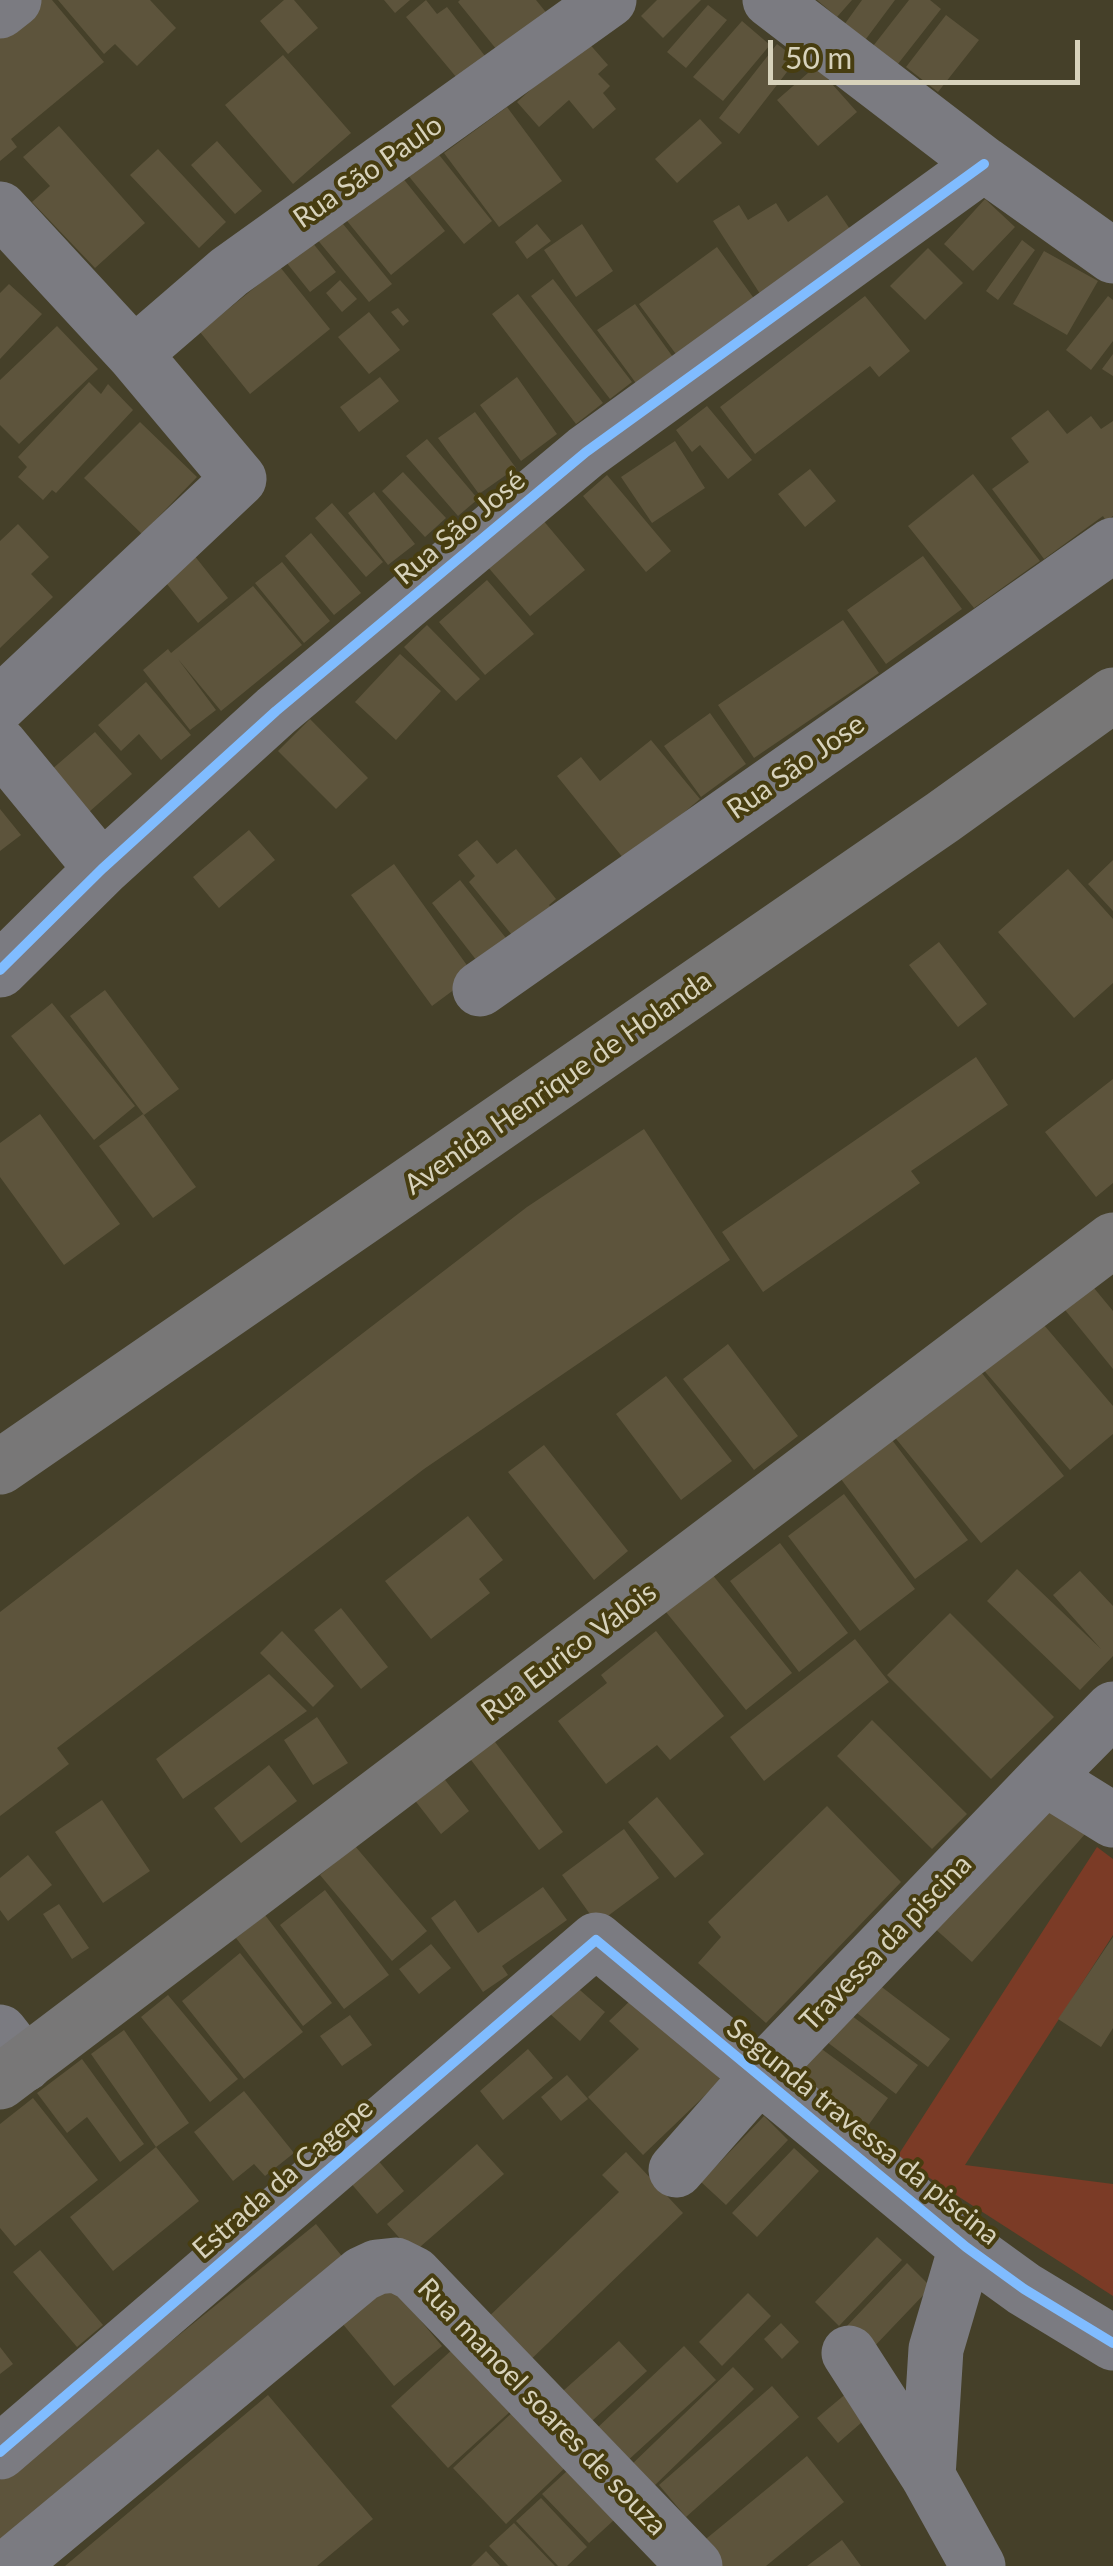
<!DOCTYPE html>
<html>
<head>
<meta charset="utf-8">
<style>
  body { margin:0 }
  #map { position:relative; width:1113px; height:2566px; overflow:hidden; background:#454029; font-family:Lato,sans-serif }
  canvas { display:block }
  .scale { position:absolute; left:768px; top:40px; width:312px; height:45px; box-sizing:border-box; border:5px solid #d7d2bb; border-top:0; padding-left:12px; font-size:30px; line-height:35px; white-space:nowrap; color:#d7d2bb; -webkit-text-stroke:8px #473d10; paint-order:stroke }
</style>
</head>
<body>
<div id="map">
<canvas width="1113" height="2566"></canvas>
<div class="scale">50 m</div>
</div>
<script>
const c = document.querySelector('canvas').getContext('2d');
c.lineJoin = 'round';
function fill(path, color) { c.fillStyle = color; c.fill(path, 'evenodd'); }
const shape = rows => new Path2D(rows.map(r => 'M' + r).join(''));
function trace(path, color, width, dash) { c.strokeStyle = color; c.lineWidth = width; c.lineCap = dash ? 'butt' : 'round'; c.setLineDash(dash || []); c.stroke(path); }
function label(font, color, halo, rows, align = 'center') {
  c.font = font + ' Lato,sans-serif'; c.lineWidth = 8; c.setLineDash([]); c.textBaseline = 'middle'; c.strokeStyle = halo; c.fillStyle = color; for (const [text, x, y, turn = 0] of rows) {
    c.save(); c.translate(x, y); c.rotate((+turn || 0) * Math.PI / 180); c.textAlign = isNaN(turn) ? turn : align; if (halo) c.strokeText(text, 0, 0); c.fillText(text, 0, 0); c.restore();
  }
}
fill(shape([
  [1097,1847,1113,1859,1113,1935,965,2165,1113,2184,1113,2296,897,2157]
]), '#7b3b26');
fill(shape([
  [37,0,52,0,104,62,11,139,17,147,0,161,0,31],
  [58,0,150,0,176,28,137,66,115,44,104,54],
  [284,0,294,0,318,28,288,54,260,21],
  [384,0,410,0,395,13],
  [426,0,437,14,447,7,485,56,457,78,406,17],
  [460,0,536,0,549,16,501,55,458,2],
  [657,0,701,0,663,38,641,16],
  [817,0,852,0,837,17],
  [862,0,895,0,860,47,839,32],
  [909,0,930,0,941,9,894,69,870,50],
  [708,5,727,20,686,68,667,52],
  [946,15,979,40,938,92,906,67],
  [742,21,770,45,723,101,693,77],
  [586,40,608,65,598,74,610,86,603,93,616,109,593,129,569,100,539,127,517,102],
  [777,44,797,59,739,134,719,118],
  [283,55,351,133,293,184,225,105],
  [816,66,857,112,818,146,777,100],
  [507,107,562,181,499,227,444,153],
  [700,119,722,143,677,183,655,159],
  [59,126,145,223,95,268,32,202,50,186,23,157],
  [217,141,262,191,235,214,191,165],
  [158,149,226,222,199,248,130,175],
  [436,151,492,221,464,244,407,174],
  [398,172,445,231,391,275,343,216],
  [827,195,856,238,764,300,713,221,739,205,748,220,776,203,788,222],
  [985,199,1015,227,973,271,944,244],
  [339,219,392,284,369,302,316,238],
  [537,224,551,241,527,259,515,242],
  [582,224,613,271,576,297,544,250],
  [308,237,336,272,310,292,282,257],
  [1022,240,1035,250,998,300,986,291],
  [717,247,758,304,681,361,639,304],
  [928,248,963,283,925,320,890,286],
  [1044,251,1098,281,1067,335,1013,304],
  [280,267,330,329,250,394,200,332],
  [553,279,632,382,610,399,531,296],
  [340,280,357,299,342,312,326,293],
  [9,284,42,314,0,359,0,293],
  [518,294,603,403,576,424,492,314],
  [865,296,910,351,879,377,870,366,755,454,720,407],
  [1108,296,1113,300,1113,341,1091,370,1066,350],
  [635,304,675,360,638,386,597,330],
  [398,308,409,321,403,326,391,312],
  [369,312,400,350,369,374,338,337],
  [57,326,98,369,19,444,0,425,0,380],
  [1113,354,1113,376,1102,369],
  [380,377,399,401,359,432,340,407],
  [517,377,557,434,521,461,480,405],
  [89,382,101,394,108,384,133,410,56,493,52,490,43,500,18,477,27,467,18,457],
  [707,406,752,460,728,479,700,445,692,452,676,430],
  [1048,410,1067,434,1091,416,1101,429,1113,421,1113,516,1106,521,1103,516,1044,559,992,489,1029,462,1011,438],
  [475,412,516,468,479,494,438,438],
  [140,422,197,477,142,534,84,478],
  [427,439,478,499,458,516,406,456],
  [675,441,705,488,652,523,621,477],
  [810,469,836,501,805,527,778,494],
  [403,472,446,518,425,537,382,491],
  [973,474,1040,561,974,608,908,526],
  [607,475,671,551,646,572,583,496],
  [374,492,415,544,388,565,348,513],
  [332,503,383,562,366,577,315,518],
  [542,519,585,570,530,616,487,566],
  [18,524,49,557,31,574,53,597,0,648,0,541],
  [311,533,361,593,334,615,285,556],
  [186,545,228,598,198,623,155,569],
  [923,556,962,609,886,664,847,610],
  [282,562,330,621,304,643,255,583],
  [487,580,534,634,485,675,439,622],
  [253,586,302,645,221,711,178,659,216,710,190,730,143,670,168,649,171,653],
  [843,620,879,673,754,758,718,705],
  [427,625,480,679,456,701,404,647],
  [400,654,441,691,396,740,355,702],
  [146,682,191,735,161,760,139,734,121,751,98,725],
  [710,713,746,764,701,797,664,746],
  [310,719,368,778,336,809,278,751],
  [95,732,132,774,89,812,51,770],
  [651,740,700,799,649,842,628,864,557,776,581,757,600,781],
  [0,809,21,835,0,851],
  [249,830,275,860,219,908,193,877],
  [477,840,497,864,516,849,556,899,549,905,553,910,516,940,469,882,475,876,458,855],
  [1113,860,1113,911,1088,884],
  [394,864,474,975,432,1006,351,895],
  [1068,869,1113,919,1113,983,1074,1018,998,932],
  [460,880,513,947,484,970,432,903],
  [939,942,987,1004,958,1027,909,965],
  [105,990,179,1089,144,1115,70,1016],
  [52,1003,135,1106,94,1140,11,1036],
  [976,1057,1008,1105,911,1171,920,1183,763,1292,722,1232],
  [1113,1079,1113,1183,1096,1197,1045,1132],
  [40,1114,120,1224,64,1265,0,1177,0,1143],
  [143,1114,196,1187,153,1218,99,1146],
  [644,1129,730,1260,424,1469,57,1748,69,1764,0,1816,0,1612,527,1207],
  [1089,1282,1113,1311,1113,1369,1061,1305],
  [1038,1318,1113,1406,1113,1434,1070,1470,981,1367],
  [728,1344,798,1436,754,1470,683,1379],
  [977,1367,1064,1476,981,1543,893,1435],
  [666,1376,732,1461,681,1500,616,1414],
  [889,1436,968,1540,915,1579,838,1475],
  [544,1445,628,1551,594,1580,508,1472],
  [844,1494,915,1589,860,1631,788,1536],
  [468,1516,503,1560,479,1579,490,1593,431,1639,385,1581],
  [780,1543,848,1633,799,1672,730,1581],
  [703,1563,792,1673,746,1710,657,1601],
  [1017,1569,1101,1649,1053,1595,1080,1571,1113,1606,1113,1656,1080,1690,987,1601],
  [341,1608,388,1667,361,1689,314,1630],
  [950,1613,1054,1717,991,1779,887,1675],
  [282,1631,334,1686,313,1707,260,1653],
  [656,1631,724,1716,670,1760,657,1745,606,1784,558,1721,607,1683,601,1675],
  [855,1639,889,1682,764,1781,730,1737],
  [269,1674,307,1711,183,1799,156,1759],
  [317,1717,348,1763,313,1785,284,1740],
  [872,1720,967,1814,932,1849,837,1756],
  [486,1730,563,1832,539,1850,462,1748],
  [269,1765,297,1801,241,1843,214,1808],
  [439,1772,469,1811,441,1834,410,1794],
  [657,1797,704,1854,675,1878,628,1822],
  [1046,1797,1086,1833,972,1962,932,1926],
  [102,1800,150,1871,103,1903,55,1832],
  [827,1806,901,1882,766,2023,698,1963,721,1937,708,1922],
  [624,1829,659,1878,597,1924,562,1875],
  [355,1846,427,1931,392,1961,320,1875],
  [28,1855,52,1885,8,1921,0,1910,0,1878],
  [543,1887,567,1920,502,1966,508,1975,483,1992,431,1918,455,1900,478,1933],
  [325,1890,389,1975,344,2009,280,1925],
  [59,1904,89,1948,72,1959,43,1914],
  [265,1915,332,2003,303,2026,236,1938],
  [1113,1937,1113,2028,1101,2047,1058,2019],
  [431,1944,451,1968,419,1994,399,1969],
  [240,1953,303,2032,244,2079,182,2001],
  [866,1975,950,2039,928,2067,845,2004],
  [573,1984,605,2012,580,2041,548,2012],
  [168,1995,238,2079,210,2102,141,2017],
  [635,1996,721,2080,643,2155,588,2097,639,2049,609,2021],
  [848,2013,918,2065,896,2094,827,2042],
  [350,2015,372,2045,342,2066,320,2036],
  [124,2030,189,2123,156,2147,199,2201,113,2271,70,2217,156,2147,91,2054],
  [819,2047,888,2098,867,2127,797,2076],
  [528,2049,553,2078,503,2120,480,2091],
  [82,2059,144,2144,120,2162,87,2117,67,2133,37,2093],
  [567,2075,588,2099,561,2121,541,2097],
  [244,2091,294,2153,265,2176,254,2164,233,2181,194,2132],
  [33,2098,98,2180,15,2246,0,2228,0,2124],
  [764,2116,788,2140,726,2205,701,2182],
  [477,2144,504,2174,413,2253,387,2224],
  [794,2148,819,2171,757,2237,732,2213],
  [371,2152,404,2191,377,2214,344,2175],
  [626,2152,683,2213,521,2369,480,2325,619,2192,602,2175],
  [316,2224,353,2270,0,2556,0,2480],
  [877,2237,902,2260,839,2326,815,2302],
  [40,2250,103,2325,77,2347,13,2272],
  [907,2263,931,2287,869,2352,844,2329],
  [385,2278,442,2346,394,2386,337,2317],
  [748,2293,771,2316,722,2366,699,2342],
  [781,2323,799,2342,782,2359,764,2339],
  [619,2341,647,2371,582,2430,554,2399],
  [684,2346,716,2380,625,2463,595,2430],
  [0,2347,13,2364,0,2374],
  [455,2347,513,2409,448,2468,391,2406],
  [733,2367,754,2389,652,2488,630,2466],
  [772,2386,799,2417,686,2517,659,2485],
  [848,2392,869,2416,838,2443,817,2418],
  [268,2395,373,2519,317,2566,65,2566],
  [517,2408,569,2464,506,2524,453,2468],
  [807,2456,844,2502,766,2566,721,2566,701,2543],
  [567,2471,614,2520,589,2543,542,2494],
  [541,2498,587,2547,567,2566,558,2566,516,2521],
  [514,2523,555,2566,508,2566,489,2546],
  [842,2540,861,2566,807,2566],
  [486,2551,500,2566,471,2566]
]), '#5d543c');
trace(shape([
  [770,0,984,164,1113,256],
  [0,11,14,0],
  [0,209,134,354,239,479,0,704],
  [134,354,229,272,609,0],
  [0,745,102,869],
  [0,970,102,869,276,711,586,452,984,164],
  [480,989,1113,545],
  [1045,1778,1113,1709],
  [0,2032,25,2064],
  [676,2170,758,2077,1045,1778,1113,1820],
  [849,2353,928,2476,978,2566],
  [0,2452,596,1940,966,2247,1024,2289,1113,2343],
  [928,2476,936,2349,966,2247],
  [10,2566,362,2274,377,2267,396,2265,414,2274,695,2566]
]), '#7b7b81', 55);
trace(shape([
  [0,1467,943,817,1113,695],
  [0,2082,1113,1240]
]), '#787777', 55);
trace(shape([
  [0,970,102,869,276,711,586,452,984,164],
  [0,2452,596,1940,966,2247,1024,2289,1113,2343]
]), '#80bcff', 10);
label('28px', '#d7d2bb', '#473d10', [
  ["Rua São Paulo",368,172,-35],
  ["Rua São José",460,528,-40],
  ["Rua São Jose",796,767,-35],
  ["Avenida Henrique de Holanda",558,1083,-35],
  ["Rua Eurico Valois",569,1652,-37],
  ["Travessa da piscina",886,1943,-46],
  ["Segunda travessa da piscina",863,2132,39],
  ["Estrada da Cagepe",283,2179,-41],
  ["Rua manoel soares de souza",542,2407,46]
]);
</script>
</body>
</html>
